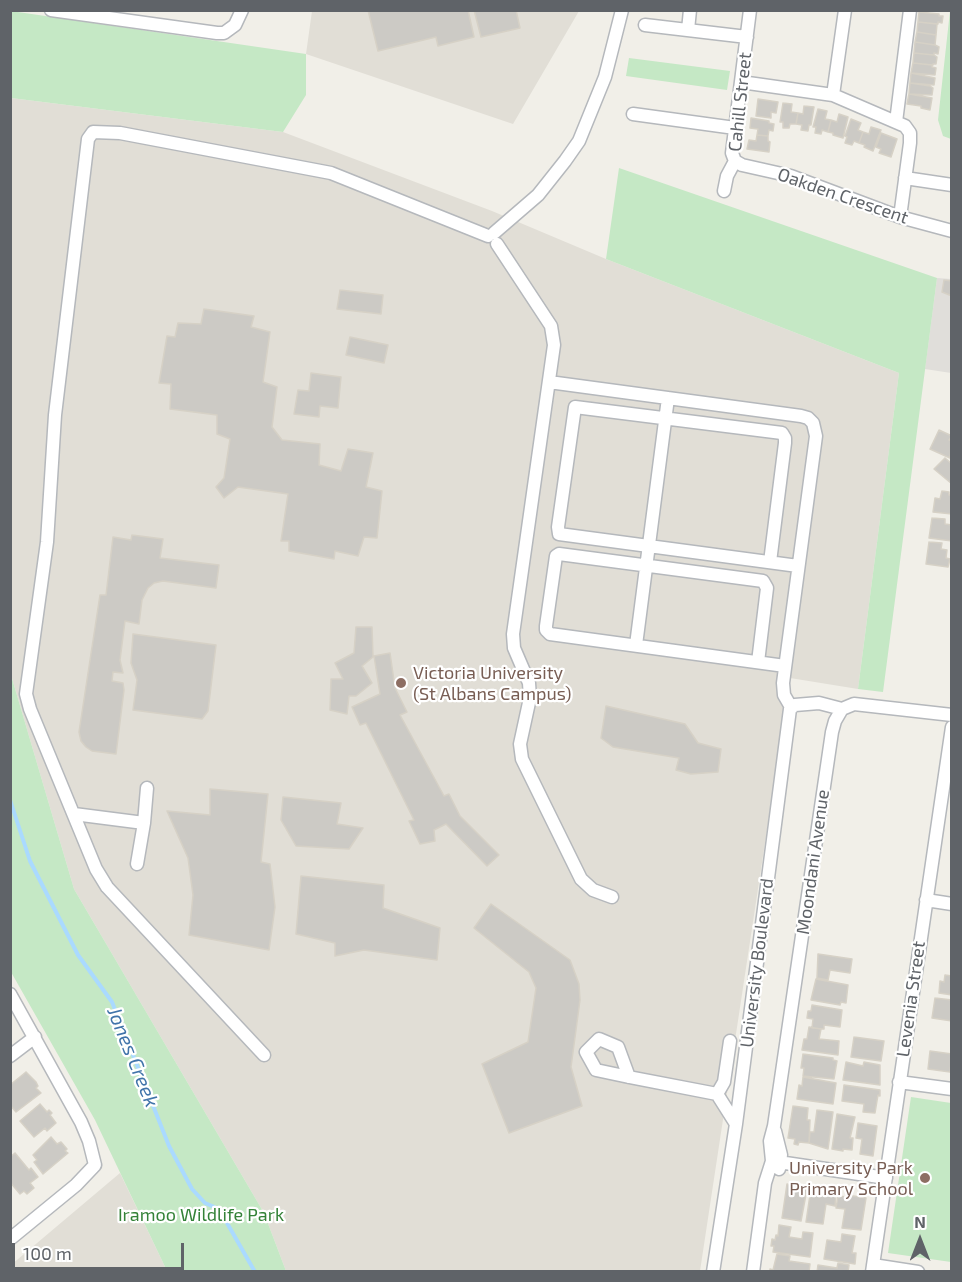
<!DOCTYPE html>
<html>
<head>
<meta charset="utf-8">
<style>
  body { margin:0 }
  #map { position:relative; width:962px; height:1282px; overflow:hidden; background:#f1efe8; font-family:"Exo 2",sans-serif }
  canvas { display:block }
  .frame { position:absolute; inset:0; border:12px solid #5f6368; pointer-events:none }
  .north { position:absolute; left:890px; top:1210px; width:60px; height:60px; -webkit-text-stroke:4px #fff; paint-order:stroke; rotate:0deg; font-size:16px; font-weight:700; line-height:24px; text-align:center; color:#5f6368 }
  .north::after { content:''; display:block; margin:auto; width:21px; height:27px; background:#5f6368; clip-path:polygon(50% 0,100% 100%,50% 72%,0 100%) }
  .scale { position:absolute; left:12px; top:1243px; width:172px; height:27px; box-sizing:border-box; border:3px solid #5f6368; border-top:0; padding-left:8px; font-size:18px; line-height:21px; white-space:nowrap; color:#5f6368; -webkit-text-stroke:4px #fff; paint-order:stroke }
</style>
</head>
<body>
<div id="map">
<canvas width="962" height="1282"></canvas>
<div class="frame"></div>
<div class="north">N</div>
<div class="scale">100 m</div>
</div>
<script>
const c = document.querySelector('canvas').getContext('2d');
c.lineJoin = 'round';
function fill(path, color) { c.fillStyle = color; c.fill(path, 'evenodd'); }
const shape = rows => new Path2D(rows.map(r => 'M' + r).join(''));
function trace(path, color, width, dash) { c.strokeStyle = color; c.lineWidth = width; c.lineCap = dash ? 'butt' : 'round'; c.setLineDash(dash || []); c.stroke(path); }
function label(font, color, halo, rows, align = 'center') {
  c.font = font + ' "Exo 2",sans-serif'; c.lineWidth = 4.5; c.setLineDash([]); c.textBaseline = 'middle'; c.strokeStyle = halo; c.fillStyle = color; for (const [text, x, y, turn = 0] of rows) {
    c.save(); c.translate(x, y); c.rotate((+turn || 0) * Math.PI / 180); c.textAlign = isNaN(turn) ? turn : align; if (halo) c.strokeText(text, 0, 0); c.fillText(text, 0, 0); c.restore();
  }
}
fill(shape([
  [937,278,951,279,951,373,925,369]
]), '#e0deda');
fill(shape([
  [312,11,579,11,513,124,306,54],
  [11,98,283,132,492,211,606,259,899,373,858,689,790,678,700,1271,286,1271,264,1213,74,889,11,675],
  [120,1173,167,1271,11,1272,11,1265]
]), '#e1ded6');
fill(shape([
  [11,11,306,54,306,95,283,132,11,98],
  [950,11,952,11,951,139,943,136,938,120],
  [629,58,730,71,727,90,626,76],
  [619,168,937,278,883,692,858,689,899,373,606,259],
  [11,675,74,889,264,1213,286,1271,167,1271,95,1120,11,972],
  [911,1097,951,1103,951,1262,888,1253]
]), '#c5e8c5');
trace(shape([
  [10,800,30,861,78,955,112,1002,169,1146,192,1189,205,1203,219,1209,255,1272]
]), '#aadaff', 4);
const building = shape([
  [368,10,468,10,474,37,438,46,436,37,378,51,368,10],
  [474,10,516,10,520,28,481,37,474,10],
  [919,12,939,14,939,16,943,16,942,23,938,22,938,24,918,22,919,12],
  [918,22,937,24,936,35,917,32,918,22],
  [917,32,936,35,935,45,915,42,917,32],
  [915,42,935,45,939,47,938,54,934,53,934,55,914,53,915,42],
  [914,53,934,55,937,57,936,64,933,64,933,65,913,63,914,53],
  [913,63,932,65,932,67,936,68,935,75,911,73,913,63],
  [911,73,935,78,934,85,910,83,911,73],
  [910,83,930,86,933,88,932,95,909,94,910,83],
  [909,94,932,98,930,110,921,108,921,106,907,104,909,94],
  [758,99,778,102,776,113,771,112,771,118,756,116,758,99],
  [783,103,792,104,791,112,798,113,796,124,790,124,789,128,783,128,783,122,780,122,783,103],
  [804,106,814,107,811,125,809,125,808,131,801,130,802,125,796,124,798,113,803,114,804,106],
  [818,109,827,111,825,119,831,120,828,132,822,130,821,134,815,133,816,127,813,127,818,109],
  [839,114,848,117,843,138,833,135,833,133,828,132,831,120,837,122,839,114],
  [751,118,769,121,769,123,774,124,773,131,769,130,768,136,757,135,758,129,750,128,751,118],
  [851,119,861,123,858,130,863,132,859,143,854,141,852,145,845,143,847,137,845,136,851,119],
  [871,127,881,130,873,151,864,147,865,145,859,143,863,132,869,134,871,127],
  [881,133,897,139,891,157,879,153,881,149,876,147,881,133],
  [757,135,768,136,768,141,770,142,769,152,747,149,749,140,756,141,757,135],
  [944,280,952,281,952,296,942,292,944,280],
  [340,290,383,295,381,314,337,309,340,290],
  [204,309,254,316,251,327,270,332,263,382,277,387,272,427,282,440,320,444,319,465,341,471,348,449,373,453,366,487,382,491,377,538,364,537,358,556,335,551,334,559,289,551,289,541,281,541,288,494,238,487,224,498,216,487,224,478,230,439,217,434,217,415,170,409,171,384,159,383,167,336,175,337,178,323,201,324,204,309],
  [350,337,388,345,384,363,346,355,350,337],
  [311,373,341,377,338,408,320,406,319,417,294,414,298,390,309,391,311,373],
  [939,430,952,436,949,440,952,441,950,458,930,449,939,430],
  [945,458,952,464,952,484,934,469,945,458],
  [942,491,949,492,949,495,952,495,952,514,933,512,935,498,940,499,942,491],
  [932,518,945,519,945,524,952,525,952,541,929,538,932,518],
  [132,535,163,539,160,558,219,565,216,588,163,581,154,583,148,588,142,600,139,624,125,621,120,660,123,673,113,672,112,681,123,683,124,690,116,754,92,751,86,747,81,741,79,732,100,595,106,595,113,537,131,540,132,535],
  [929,542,942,543,941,549,947,550,946,558,950,559,948,567,926,564,929,542],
  [356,627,372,627,373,657,362,666,372,683,356,696,349,696,347,714,330,710,331,679,343,679,335,663,354,653,356,627],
  [133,634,216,645,208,711,202,719,133,710,137,680,131,663,133,634],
  [390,653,395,688,407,712,400,715,444,796,449,794,460,816,499,855,487,866,446,824,434,830,435,841,420,844,409,821,414,820,366,723,360,725,352,707,380,694,374,656,390,653],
  [606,706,685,724,698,743,721,749,718,772,691,774,676,770,679,758,613,747,601,738,606,706],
  [210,789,268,794,261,862,270,864,275,907,269,950,189,935,193,895,188,858,167,811,210,815,210,789],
  [283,797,341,803,337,824,363,828,349,849,296,846,281,820,283,797],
  [301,876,384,885,383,908,440,928,437,960,364,950,335,956,335,943,296,934,301,876],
  [491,904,570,960,579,984,580,1000,571,1067,582,1106,509,1133,482,1064,528,1042,536,988,529,972,474,928,491,904],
  [818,954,852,959,850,973,830,970,828,980,817,978,818,954],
  [945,975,952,976,952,995,939,993,940,981,944,982,945,975],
  [816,979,848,985,846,1003,841,1002,840,1005,811,1000,816,979],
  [935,998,952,1000,952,1021,932,1018,935,998],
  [812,1005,842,1010,840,1027,824,1025,824,1029,812,1028,813,1019,807,1018,808,1011,811,1011,812,1005],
  [809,1027,821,1029,819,1039,839,1041,838,1055,802,1050,804,1039,807,1039,809,1027],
  [854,1037,884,1041,881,1061,851,1057,854,1037],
  [930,1051,952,1054,950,1072,928,1069,930,1051],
  [803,1054,833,1058,833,1060,837,1061,834,1079,803,1076,804,1068,801,1068,803,1054],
  [846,1062,863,1066,864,1062,880,1065,880,1085,843,1080,846,1062],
  [26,1072,36,1082,38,1086,36,1088,41,1093,16,1112,10,1105,10,1085,26,1072],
  [803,1077,836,1083,833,1104,797,1099,799,1085,802,1086,803,1077],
  [844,1085,880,1090,880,1096,878,1095,875,1113,863,1112,864,1104,842,1101,844,1085],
  [40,1104,47,1112,49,1110,52,1113,50,1115,56,1123,47,1131,45,1128,34,1137,20,1121,40,1104],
  [793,1106,808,1108,807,1120,810,1120,809,1143,799,1142,798,1145,794,1144,795,1139,788,1138,793,1106],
  [817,1110,833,1112,828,1149,809,1143,810,1132,814,1132,817,1110],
  [837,1114,855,1117,850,1138,853,1138,852,1150,843,1149,843,1151,832,1149,837,1114],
  [858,1123,877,1126,873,1156,860,1154,862,1139,856,1138,858,1123],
  [51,1137,57,1144,61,1142,67,1149,65,1151,68,1153,43,1174,34,1162,37,1160,33,1155,51,1137],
  [15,1153,29,1170,31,1168,38,1177,30,1183,34,1188,27,1194,24,1191,20,1194,10,1182,10,1157,15,1153],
  [787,1184,807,1189,801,1221,782,1218,787,1184],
  [811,1188,836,1194,835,1206,826,1204,823,1224,806,1222,811,1188],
  [847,1195,866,1198,861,1230,842,1228,845,1209,836,1208,838,1196,847,1197,847,1195],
  [779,1225,791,1227,789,1237,802,1239,803,1232,813,1233,810,1257,773,1252,774,1246,771,1246,772,1239,775,1240,776,1235,778,1236,779,1225],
  [842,1234,855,1236,852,1253,856,1253,855,1264,824,1259,827,1240,841,1242,842,1234],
  [777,1254,790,1256,789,1261,810,1264,809,1272,770,1272,770,1269,773,1270,777,1254],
  [838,1263,849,1265,848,1272,817,1272,818,1265,837,1268,838,1263]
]);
fill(building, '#cccac5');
trace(building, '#d6d1c6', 1.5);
const minor = shape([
  [51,10,217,33,224,33,235,25,242,10],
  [645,25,747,37],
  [688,30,690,10],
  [741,82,833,95,905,126,910,133,910,143,900,217],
  [833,95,845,10],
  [633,114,735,128],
  [896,122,910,10],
  [735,161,742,165,791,176,900,217,952,231],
  [905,178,952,185],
  [724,191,727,176,735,161,732,153,750,10],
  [494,233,538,195,565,161,579,141,605,77,622,10],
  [497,244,551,326,554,345,513,634,514,648,529,683,530,698,520,744,522,759,581,879,593,890,612,897],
  [549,382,801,416,808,418,813,423,816,436,783,683,784,695,791,707],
  [770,562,785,443,785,438,782,433,575,407,558,527,559,534,798,566],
  [636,645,668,398],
  [758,662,767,588,763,581,559,554,556,556,546,626,546,630,550,634,785,666],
  [74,814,144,823,147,788],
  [137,864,144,823],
  [926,900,952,904],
  [10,994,81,1122,89,1141,95,1165,76,1185,10,1239],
  [264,1055,107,887,96,869,30,709,26,694,47,542,55,415,88,139,93,132,120,133,331,173,488,236],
  [10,1056,35,1037],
  [629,1077,618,1047,599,1039,586,1052,596,1070,629,1077,717,1094,736,1124],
  [899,1082,952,1089],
  [717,1094,724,1082,730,1041],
  [775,1131,781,1155,779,1169],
  [772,1161,886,1178],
  [873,1265,918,1272],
  [713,1272,736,1124,790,709,795,705,819,703,842,709],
  [753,1272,765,1183,772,1161,770,1141,774,1126,832,732,835,721,842,709,854,704,952,715],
  [872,1272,952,727]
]);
trace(minor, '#b5b8bc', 15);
trace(minor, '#fff', 12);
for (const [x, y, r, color] of [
  [401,683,6,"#8d6e63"],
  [925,1178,6,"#8d6e63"]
]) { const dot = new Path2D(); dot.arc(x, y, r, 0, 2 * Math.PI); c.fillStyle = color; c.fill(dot); trace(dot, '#fff', 2); }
label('18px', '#5f6368', '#fff', [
  ["Cahill Street",740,102,-84],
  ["Oakden Crescent",843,196,19],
  ["Moondani Avenue",813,862,-82],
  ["University Boulevard",757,963,-83],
  ["Levenia Street",911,999,-82]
]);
label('18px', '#785e54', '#fff', [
  ["Victoria University",413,673],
  ["(St Albans Campus)",413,694],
  ["University Park",913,1168,"right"],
  ["Primary School",913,1189,"right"]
], 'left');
label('18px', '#348238', '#fff', [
  ["Iramoo Wildlife Park",201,1215]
]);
label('italic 20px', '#4174aa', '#fff', [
  ["Jones Creek",133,1057,68]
]);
</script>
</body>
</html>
